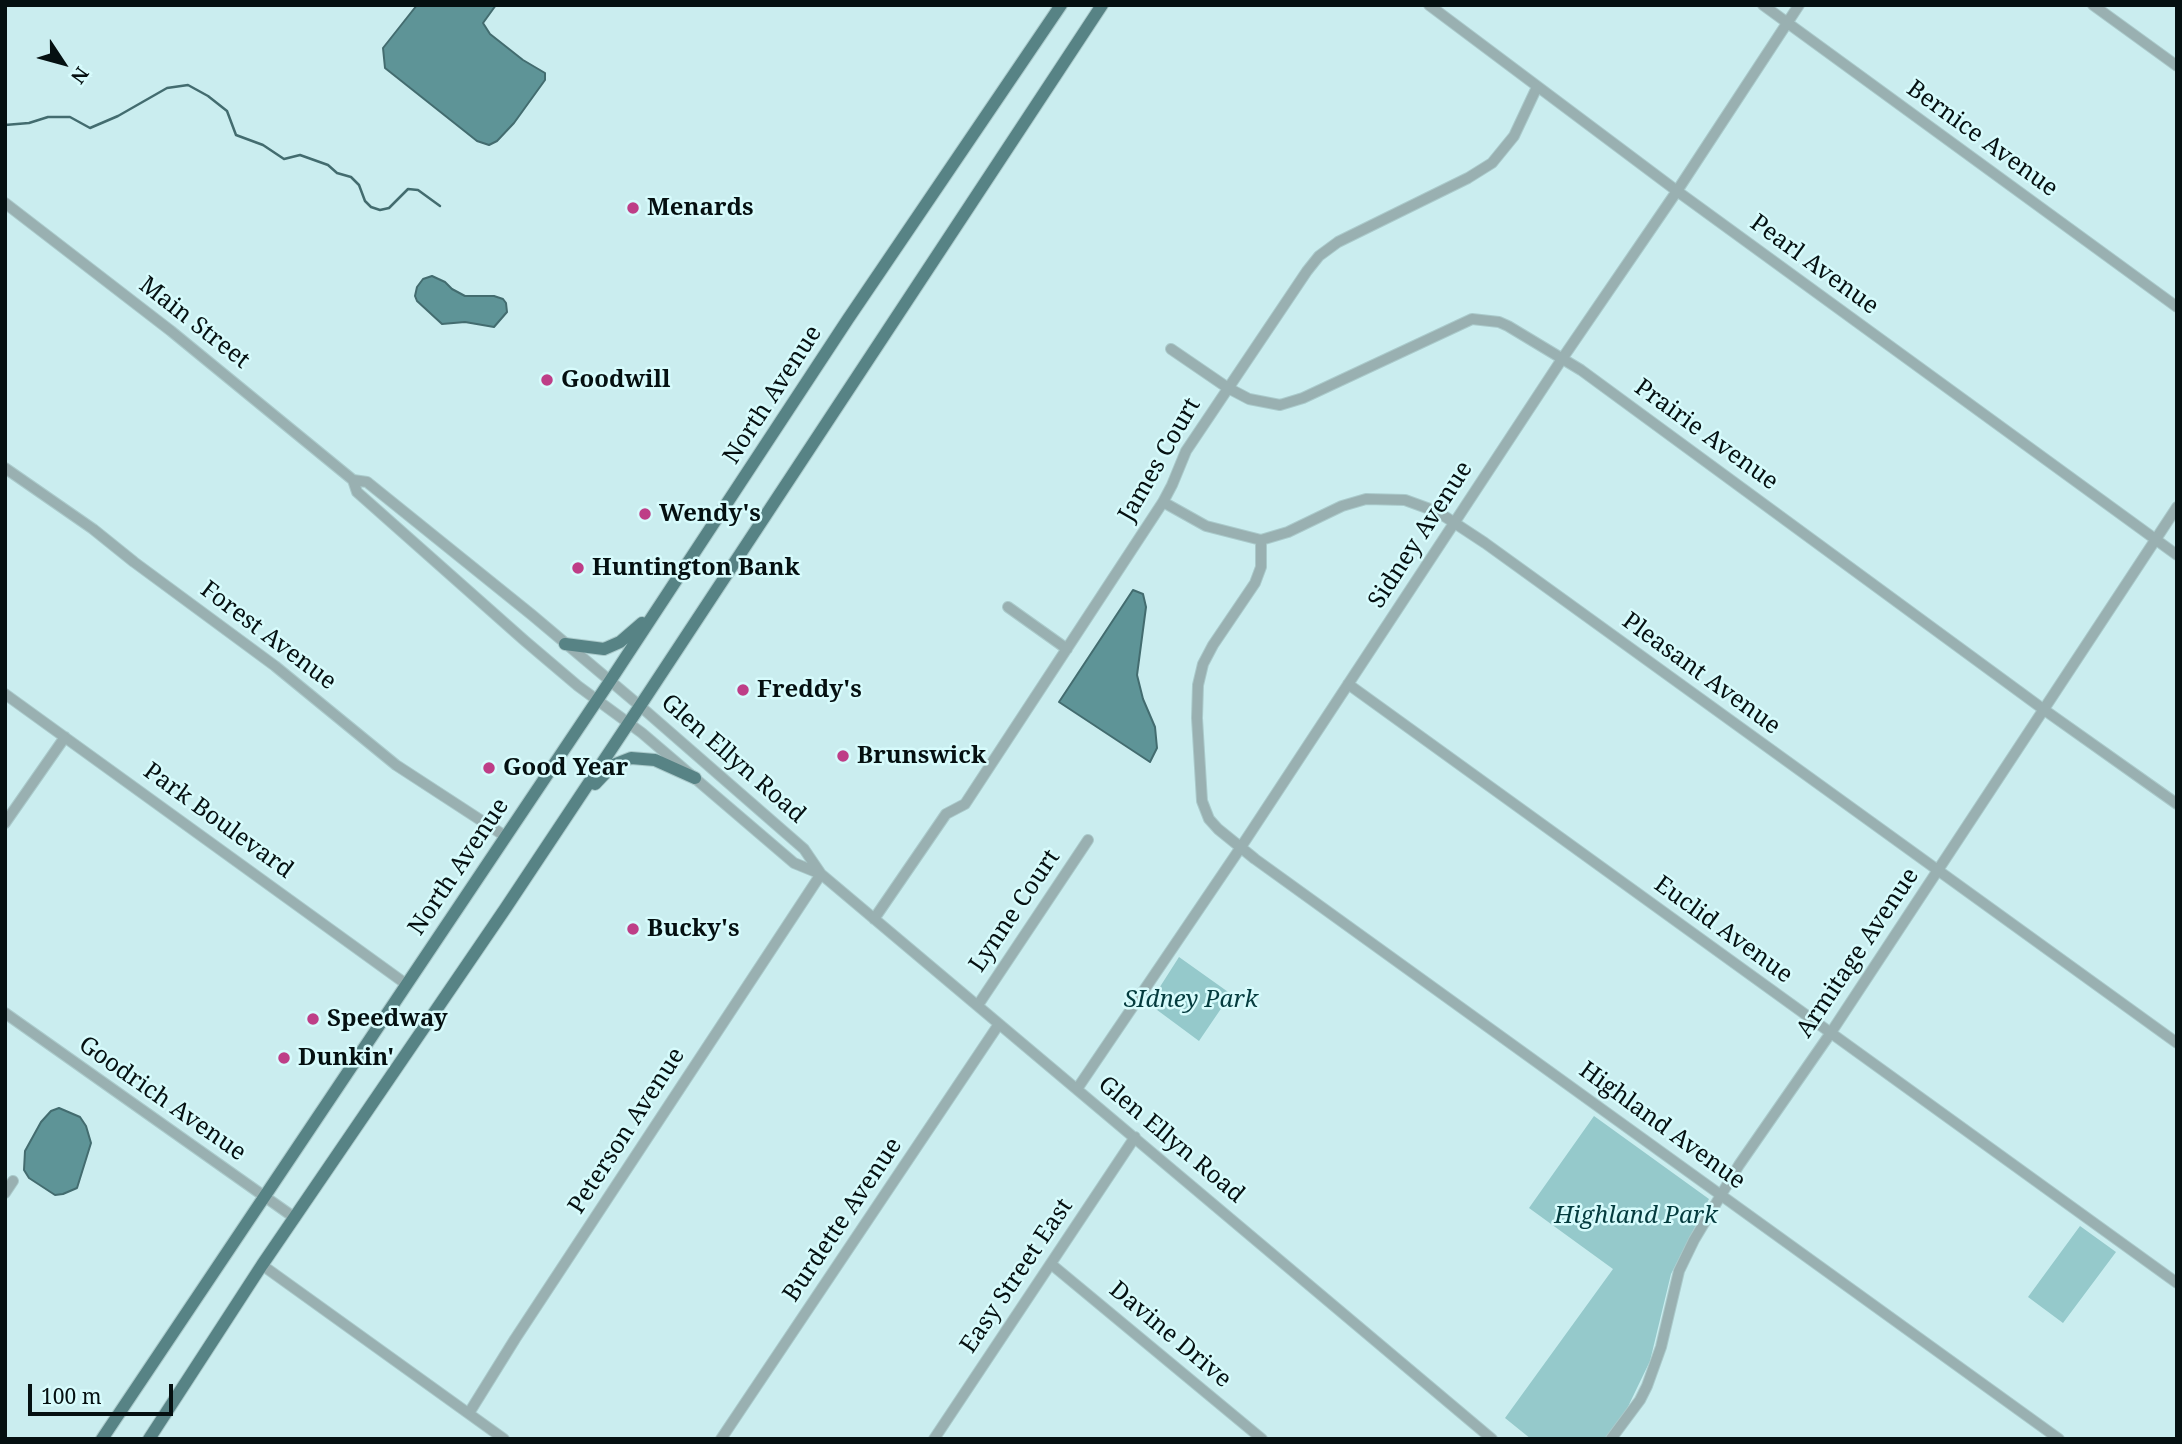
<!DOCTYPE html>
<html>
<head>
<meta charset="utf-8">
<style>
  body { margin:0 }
  #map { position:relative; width:2182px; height:1444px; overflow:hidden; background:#caedef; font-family:"Noto Serif",serif }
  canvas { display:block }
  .frame { position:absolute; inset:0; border:7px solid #051011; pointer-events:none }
  .north { position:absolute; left:28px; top:28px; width:70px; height:70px; -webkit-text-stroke:5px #d7fbfc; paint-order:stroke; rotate:126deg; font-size:19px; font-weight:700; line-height:28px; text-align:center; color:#051011 }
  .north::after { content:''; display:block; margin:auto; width:24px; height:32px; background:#051011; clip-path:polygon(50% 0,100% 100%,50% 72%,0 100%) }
  .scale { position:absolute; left:28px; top:1384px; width:145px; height:32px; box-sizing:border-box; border:4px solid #051011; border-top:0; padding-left:9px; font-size:21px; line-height:24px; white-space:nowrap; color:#051011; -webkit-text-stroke:5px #d7fbfc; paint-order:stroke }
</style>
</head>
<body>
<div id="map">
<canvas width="2182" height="1444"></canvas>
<div class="frame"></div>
<div class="north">N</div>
<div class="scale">100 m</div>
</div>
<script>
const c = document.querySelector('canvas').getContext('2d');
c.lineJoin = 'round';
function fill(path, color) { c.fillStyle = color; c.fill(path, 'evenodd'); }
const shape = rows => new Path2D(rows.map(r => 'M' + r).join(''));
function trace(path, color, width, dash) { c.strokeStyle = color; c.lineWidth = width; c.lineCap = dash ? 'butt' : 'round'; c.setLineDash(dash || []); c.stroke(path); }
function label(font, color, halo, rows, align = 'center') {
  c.font = font + ' "Noto Serif",serif'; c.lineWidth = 5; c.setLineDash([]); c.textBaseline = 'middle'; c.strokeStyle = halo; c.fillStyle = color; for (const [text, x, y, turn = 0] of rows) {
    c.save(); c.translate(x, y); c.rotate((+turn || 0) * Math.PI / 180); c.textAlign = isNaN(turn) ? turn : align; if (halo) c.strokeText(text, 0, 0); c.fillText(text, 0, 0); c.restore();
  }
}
fill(shape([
  [1179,957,1231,994,1199,1041,1149,1004],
  [1594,1116,1709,1199,1671,1274,1650,1361,1623,1417,1604,1439,1531,1439,1505,1418,1613,1269,1529,1208],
  [2080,1226,2116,1252,2063,1323,2028,1297]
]), '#95c9cb');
const water = shape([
  [417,5,496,5,483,23,490,34,523,60,545,73,545,80,514,123,497,141,489,145,477,141,385,68,383,48,417,5],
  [432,276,445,282,452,289,465,296,494,296,503,299,506,303,507,312,494,327,465,322,442,324,417,301,415,296,417,287,423,279,432,276],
  [1133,590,1143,594,1146,607,1137,675,1143,699,1155,727,1157,748,1150,762,1059,702,1133,590],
  [59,1108,80,1117,86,1126,91,1143,77,1188,63,1194,55,1195,29,1178,24,1170,25,1151,41,1122,51,1111,59,1108]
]);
fill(water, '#5e9497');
trace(water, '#436c6f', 2);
trace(shape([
  [5,125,29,123,48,117,70,117,90,128,118,116,167,88,188,85,208,96,227,111,236,135,263,145,284,159,300,155,328,165,337,173,351,177,359,185,365,201,371,207,380,210,389,208,408,189,418,190,440,206]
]), '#436c6f', 2.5);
const minor = shape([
  [1429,5,1677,191,2177,555],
  [1763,5,2177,307],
  [2093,5,2177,66],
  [5,203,171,331,353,480,367,482,532,615,640,706,804,849,821,874,1492,1439],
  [1171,349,1228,388,1249,399,1280,405,1303,398,1472,319,1499,322,1508,326,1581,370,2043,709,2177,804],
  [5,468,93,529,134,562,275,666,396,765,505,836],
  [353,480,357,492,525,641,578,686,642,733,794,863,821,874],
  [1163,502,1206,526,1261,540,1288,532,1342,506,1366,499,1405,500,1438,512,1485,543,2177,1043],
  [1261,540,1261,567,1255,583,1213,645,1203,664,1198,685,1197,718,1202,801,1209,819,1218,829,1255,859,2059,1439],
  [1008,607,1067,649],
  [1348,684,2177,1283],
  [5,694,406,984],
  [5,823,65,737],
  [874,919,946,814,965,804,1163,502,1172,485,1186,451,1307,271,1319,256,1338,242,1468,178,1492,163,1514,136,1537,87],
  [978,1005,1088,840],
  [5,1013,295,1218],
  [1077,1089,1241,847,1562,359,1677,191,1799,5],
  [5,1193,13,1181],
  [1051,1264,1262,1439],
  [262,1265,504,1439],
  [469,1413,515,1339,821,874],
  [721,1439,999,1024],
  [934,1439,1135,1137],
  [1611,1439,1640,1400,1647,1386,1661,1347,1679,1271,1694,1240,1739,1165,1830,1034,2177,507]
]);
const major = shape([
  [565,644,604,649,620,642,642,623],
  [595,784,613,765,631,758,655,760,695,778],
  [102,1439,610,681,848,319,1061,5],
  [149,1439,262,1265,505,909,640,706,1102,5]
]);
trace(minor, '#aacacb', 12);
trace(major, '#aacacb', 14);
trace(minor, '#99b0b1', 10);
trace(major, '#578385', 12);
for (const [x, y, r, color] of [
  [633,208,7,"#be3e87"],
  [547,380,7,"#be3e87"],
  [645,514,7,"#be3e87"],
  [578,568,7,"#be3e87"],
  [743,690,7,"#be3e87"],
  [843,756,7,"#be3e87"],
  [489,768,7,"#be3e87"],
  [633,929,7,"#be3e87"],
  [313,1019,7,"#be3e87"],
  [284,1058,7,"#be3e87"]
]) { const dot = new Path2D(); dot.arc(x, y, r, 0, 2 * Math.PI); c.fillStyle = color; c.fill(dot); trace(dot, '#d7fbfc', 2.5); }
label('24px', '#051011', '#d7fbfc', [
  ["Bernice Avenue",1982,139,36],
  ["Pearl Avenue",1814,265,36],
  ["Main Street",194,323,38],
  ["North Avenue",773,395,-57],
  ["Prairie Avenue",1706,435,36],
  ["James Court",1160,460,-60],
  ["Sidney Avenue",1421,535,-57],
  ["Forest Avenue",268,636,37],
  ["Pleasant Avenue",1701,674,36],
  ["Glen Ellyn Road",733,759,41],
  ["Park Boulevard",218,821,36],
  ["North Avenue",459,867,-56],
  ["Lynne Court",1015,911,-56],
  ["Euclid Avenue",1723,930,36],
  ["Armitage Avenue",1858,953,-56],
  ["Goodrich Avenue",162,1099,35],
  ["Highland Avenue",1662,1126,36],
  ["Peterson Avenue",627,1131,-57],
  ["Glen Ellyn Road",1171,1140,40],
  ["Burdette Avenue",843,1220,-56],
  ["Easy Street East",1017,1276,-56],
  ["Davine Drive",1170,1335,40]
]);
label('bold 24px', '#051011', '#d7fbfc', [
  ["Menards",647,208],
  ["Goodwill",561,380],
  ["Wendy's",659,514],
  ["Huntington Bank",592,568],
  ["Freddy's",757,690],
  ["Brunswick",857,756],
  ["Good Year",503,768],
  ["Bucky's",647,929],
  ["Speedway",327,1019],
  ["Dunkin'",298,1058]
], 'left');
label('italic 24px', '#043b3e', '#d7fbfc', [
  ["SIdney Park",1191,1000],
  ["Highland Park",1636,1216]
]);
</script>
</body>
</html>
